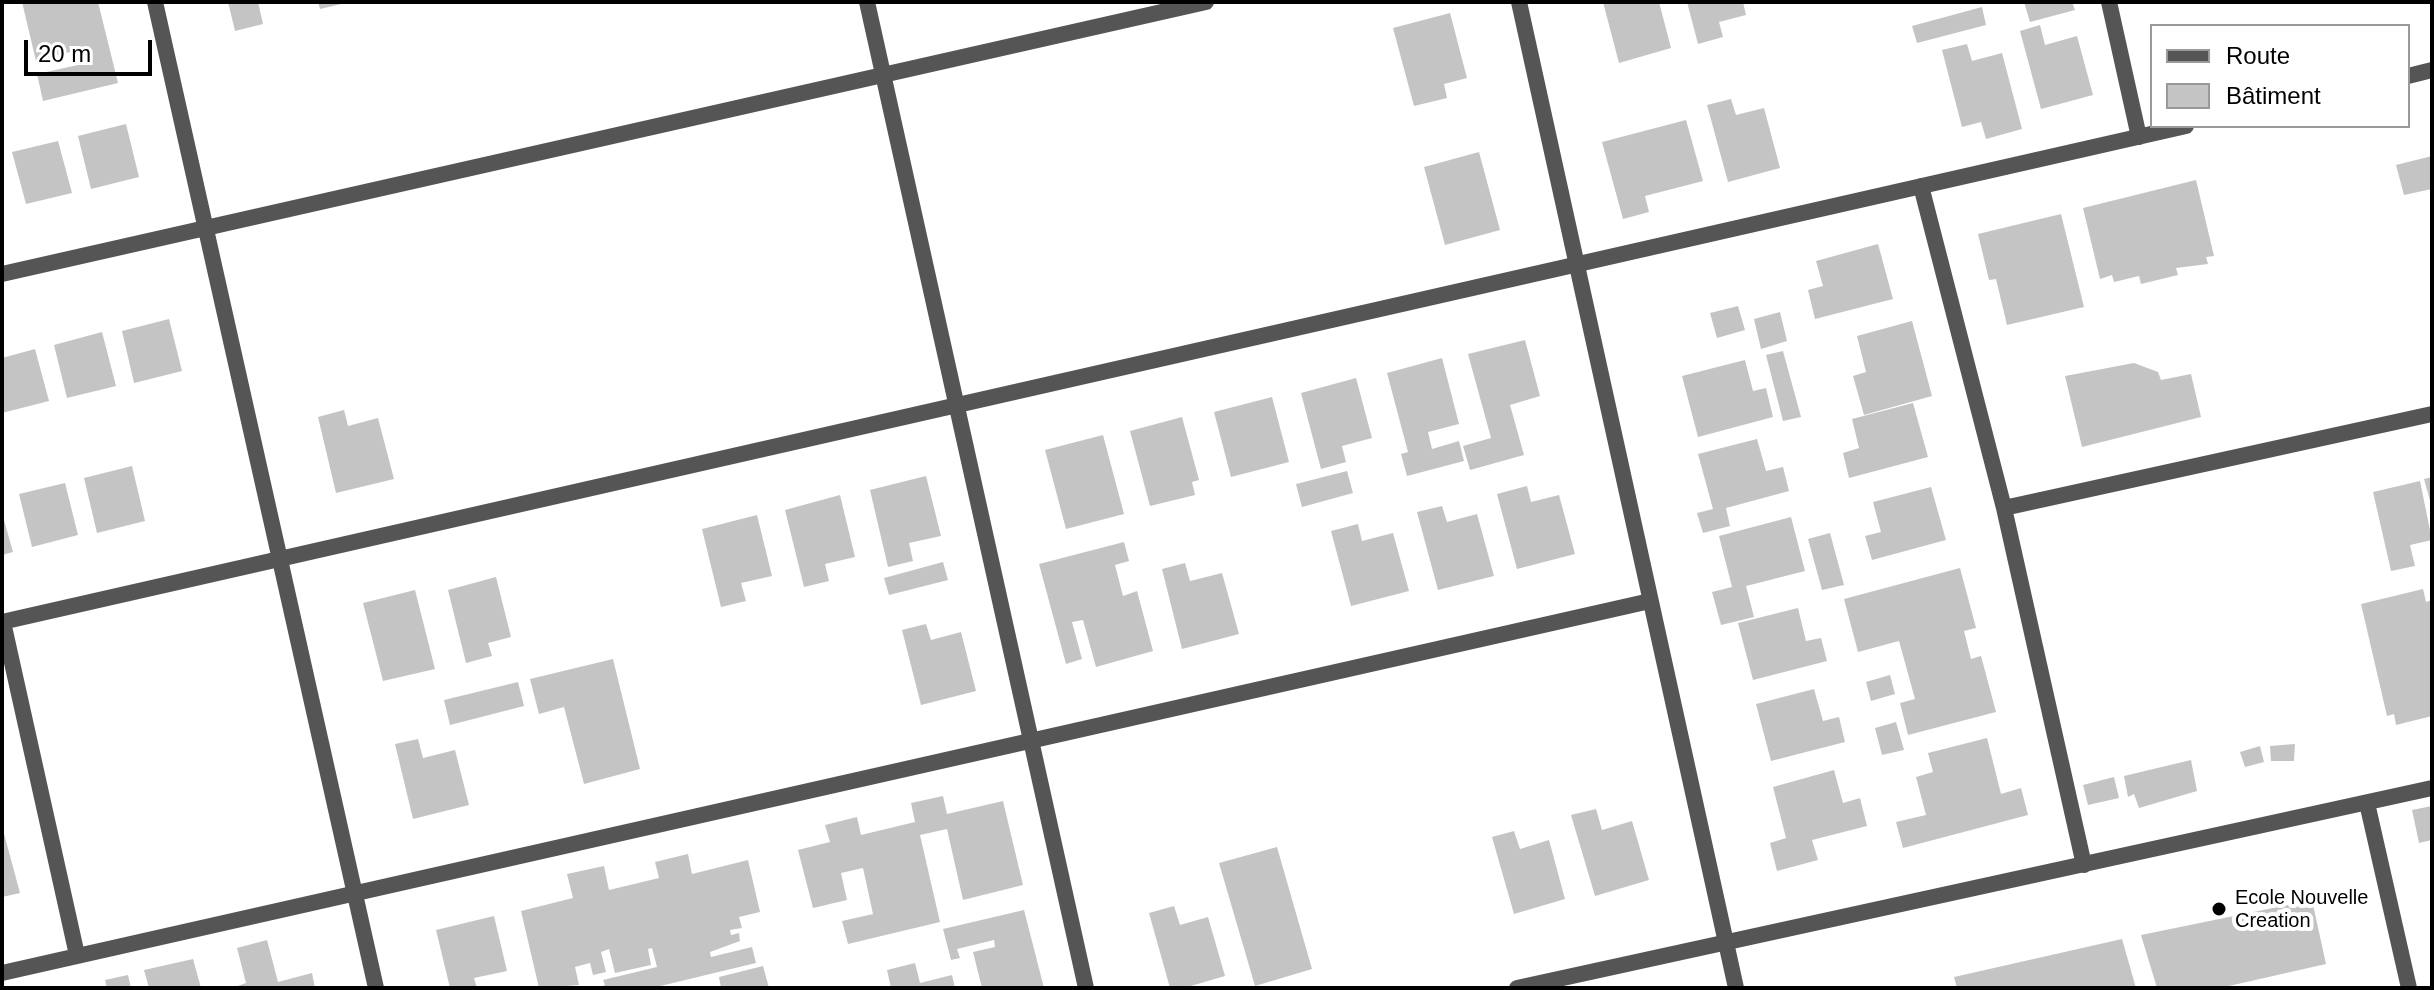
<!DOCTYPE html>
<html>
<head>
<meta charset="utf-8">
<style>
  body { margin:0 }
  #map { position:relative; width:2434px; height:990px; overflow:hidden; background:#fff; font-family:Arial,sans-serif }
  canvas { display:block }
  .frame { position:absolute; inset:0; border:4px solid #000; pointer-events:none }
  .legend { position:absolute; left:2150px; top:24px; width:260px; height:104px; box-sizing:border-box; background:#fff; border:2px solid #999; margin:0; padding:10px 14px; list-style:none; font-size:24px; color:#000 }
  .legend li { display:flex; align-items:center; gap:16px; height:40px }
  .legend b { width:40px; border:2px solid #999 }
  .scale { position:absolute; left:24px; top:40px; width:128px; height:36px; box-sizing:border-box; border:4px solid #000; border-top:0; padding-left:10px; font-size:24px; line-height:28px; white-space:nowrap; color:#000; -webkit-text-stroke:6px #fff; paint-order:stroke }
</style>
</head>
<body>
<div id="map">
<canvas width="2434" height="990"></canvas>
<div class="frame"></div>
<ul class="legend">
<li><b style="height:10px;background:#555"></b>Route</li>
<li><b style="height:22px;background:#c4c4c4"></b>Bâtiment</li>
</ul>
<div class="scale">20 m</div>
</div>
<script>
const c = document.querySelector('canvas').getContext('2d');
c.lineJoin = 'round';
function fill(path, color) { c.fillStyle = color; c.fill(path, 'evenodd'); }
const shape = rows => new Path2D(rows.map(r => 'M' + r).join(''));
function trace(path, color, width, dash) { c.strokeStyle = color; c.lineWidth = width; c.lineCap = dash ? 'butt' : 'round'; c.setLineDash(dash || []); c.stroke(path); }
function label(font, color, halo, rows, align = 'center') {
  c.font = font + ' Arial,sans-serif'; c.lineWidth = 8; c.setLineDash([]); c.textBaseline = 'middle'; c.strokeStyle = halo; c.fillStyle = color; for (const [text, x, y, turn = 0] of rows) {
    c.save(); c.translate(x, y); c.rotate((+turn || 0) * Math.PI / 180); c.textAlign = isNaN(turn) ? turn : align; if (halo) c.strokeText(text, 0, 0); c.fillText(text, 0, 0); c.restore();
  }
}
fill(shape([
  [22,2,98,2,118,83,43,101,37,74,78,65,74,51,36,61],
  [228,2,258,2,263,24,235,31],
  [318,2,346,2,346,3,320,9],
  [1603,2,1659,2,1671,48,1619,63],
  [1687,2,1743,2,1746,15,1719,22,1723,37,1698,44],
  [2024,2,2072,2,2075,10,2030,22],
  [1982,7,1986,25,1917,43,1912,26],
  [1450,13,1467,78,1444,84,1447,98,1414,106,1393,28],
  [2040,25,2045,45,2077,36,2093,95,2041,109,2020,31],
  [1967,44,1972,61,2002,53,2022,129,1986,139,1981,122,1962,127,1942,50],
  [1731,99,1736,115,1764,108,1780,168,1728,182,1707,105],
  [1686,120,1703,181,1645,196,1649,212,1623,219,1602,142],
  [126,124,139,177,91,189,78,136],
  [58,141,72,193,26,204,12,152],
  [1479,152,1500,230,1445,245,1424,167],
  [2432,156,2432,189,2404,195,2396,165],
  [2196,180,2214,256,2206,257,2208,264,2176,268,2178,275,2141,284,2139,276,2114,282,2112,275,2100,279,2083,208],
  [2061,214,2084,307,2007,325,1996,279,1989,280,1978,234],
  [1878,244,1893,299,1815,319,1808,290,1823,286,1816,261],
  [1738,306,1745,330,1717,338,1710,313],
  [1780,312,1787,341,1761,349,1754,319],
  [169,319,182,371,134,383,122,331],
  [1912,321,1932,396,1864,415,1853,376,1866,372,1857,336],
  [102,332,116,386,67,398,54,345],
  [1525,340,1540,396,1510,405,1524,455,1470,470,1463,446,1491,438,1468,354],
  [35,349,49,401,2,413,2,358],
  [1783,351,1801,417,1783,421,1766,355],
  [1442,358,1459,424,1428,432,1432,449,1459,441,1464,461,1407,476,1401,454,1408,452,1387,373],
  [1745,360,1753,391,1766,388,1773,417,1698,437,1682,376],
  [2134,363,2158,372,2161,380,2191,374,2201,417,2082,447,2065,376],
  [1356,378,1372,438,1342,446,1346,462,1321,469,1301,393],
  [1272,397,1289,462,1231,477,1214,412],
  [1913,403,1928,457,1849,478,1843,453,1859,448,1852,419],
  [344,410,348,426,378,418,394,479,336,493,318,417],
  [1182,417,1199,480,1192,482,1195,495,1150,506,1130,431],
  [1103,435,1124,514,1066,529,1045,450],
  [1757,439,1766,471,1783,467,1789,491,1726,508,1730,526,1703,533,1697,513,1713,509,1698,454],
  [132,466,145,521,97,533,84,478],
  [1347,471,1353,493,1302,507,1296,484],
  [926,476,941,536,909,543,913,561,888,567,870,490],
  [2432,477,2432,504,2431,504,2424,479],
  [2420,481,2432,540,2410,545,2415,566,2391,571,2373,492],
  [65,483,78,535,32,547,19,494],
  [1527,486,1531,502,1559,495,1575,554,1517,569,1497,494],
  [1931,487,1946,540,1872,560,1865,536,1881,532,1873,502],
  [840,495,855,557,825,564,829,581,804,587,785,510],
  [1442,506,1447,522,1477,514,1494,576,1438,590,1417,512],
  [2,513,13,552,2,555],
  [757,515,772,576,741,583,746,601,721,607,702,529],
  [1791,517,1805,571,1746,586,1754,617,1721,625,1712,592,1732,587,1719,536],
  [1358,524,1362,541,1393,533,1409,591,1351,606,1331,531],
  [1830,533,1844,585,1822,590,1808,539],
  [1124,542,1129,561,1115,565,1123,596,1137,591,1153,651,1096,667,1083,620,1072,622,1082,659,1066,664,1039,564],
  [943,562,948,580,889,595,884,578],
  [1185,563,1190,581,1222,573,1239,634,1182,649,1162,569],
  [1960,568,1976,628,1964,631,1971,659,1981,656,1996,712,1908,735,1900,703,1915,699,1899,641,1858,652,1844,599],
  [496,577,511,637,488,643,492,656,466,663,448,590],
  [2423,589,2426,602,2432,600,2432,716,2396,725,2394,714,2387,716,2361,604],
  [415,590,435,669,383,681,363,603],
  [1798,608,1806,641,1821,638,1827,661,1753,680,1738,623],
  [926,624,931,640,961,632,976,691,921,705,902,630],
  [613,659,640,769,584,784,564,707,539,714,530,679],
  [1890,675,1895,694,1871,701,1866,682],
  [518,682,524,706,450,725,444,700],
  [1814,689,1823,721,1839,717,1845,742,1771,761,1756,704],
  [1896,722,1904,750,1882,755,1875,728],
  [1987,738,2001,794,2021,788,2028,815,1903,848,1896,822,1926,815,1916,777,1933,772,1928,753],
  [418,739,423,758,455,750,469,805,413,819,395,744],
  [2295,744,2294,761,2271,761,2270,746],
  [2260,746,2264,762,2245,767,2240,752],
  [2191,760,2197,791,2139,808,2134,794,2128,797,2124,776],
  [1834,770,1843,803,1860,798,1867,826,1812,840,1818,860,1777,871,1770,843,1786,838,1773,787],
  [2114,777,2119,798,2088,805,2083,785],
  [943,796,947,814,1003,801,1023,885,963,900,947,829,920,835,940,922,848,944,842,921,873,914,863,868,841,873,847,900,813,908,798,850,830,842,825,825,857,817,861,835,915,822,911,803],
  [2432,806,2432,840,2419,843,2412,810],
  [1596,809,1602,830,1632,821,1649,880,1595,896,1571,815],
  [2,826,20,893,2,897],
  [1514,831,1520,849,1549,840,1565,899,1514,914,1492,837],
  [1277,847,1312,969,1255,986,1219,863],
  [688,854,692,874,748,860,760,912,739,917,742,928,730,930,731,935,739,933,740,941,710,952,711,957,752,947,756,963,652,988,599,988,605,985,603,980,657,967,652,948,648,949,651,965,615,973,609,949,601,952,606,972,593,975,590,963,575,967,579,985,539,988,521,911,573,898,567,874,604,866,609,890,659,878,655,862],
  [2312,900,2326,964,2220,988,2157,988,2141,935],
  [1174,906,1180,925,1208,917,1225,976,1184,988,1170,988,1149,913],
  [1024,910,1044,988,982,988,973,952,995,947,994,940,957,949,960,958,951,960,943,929],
  [494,916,507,971,474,978,477,988,450,988,436,930],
  [2122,939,2136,988,1957,988,1954,977],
  [267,940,278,982,312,973,315,988,232,988,246,983,237,948],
  [193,959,201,988,149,988,144,970],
  [915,963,920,983,952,975,955,988,891,988,887,970],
  [763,966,769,988,721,988,719,977],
  [128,975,131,988,107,988,105,980]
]), '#c4c4c4');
trace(shape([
  [155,2,376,988],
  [867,2,1086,988],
  [2109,2,2139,137],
  [2408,76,2432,70],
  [1921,186,2004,508,2084,865],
  [2,274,1206,2],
  [2004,508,2432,414],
  [2,622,2186,126],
  [3,622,77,955],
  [2367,803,2409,988],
  [2,973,1650,601],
  [1517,988,2432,788]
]), '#555', 16);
trace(shape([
  [1519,2,1736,988]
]), '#555', 16);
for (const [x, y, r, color] of [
  [2219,909,8,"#000"]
]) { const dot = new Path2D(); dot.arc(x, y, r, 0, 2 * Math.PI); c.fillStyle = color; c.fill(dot); trace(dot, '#fff', 3); }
label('20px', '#000', '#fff', [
  ["Ecole Nouvelle",2235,898],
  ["Creation",2235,921]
], 'left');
</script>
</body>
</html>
